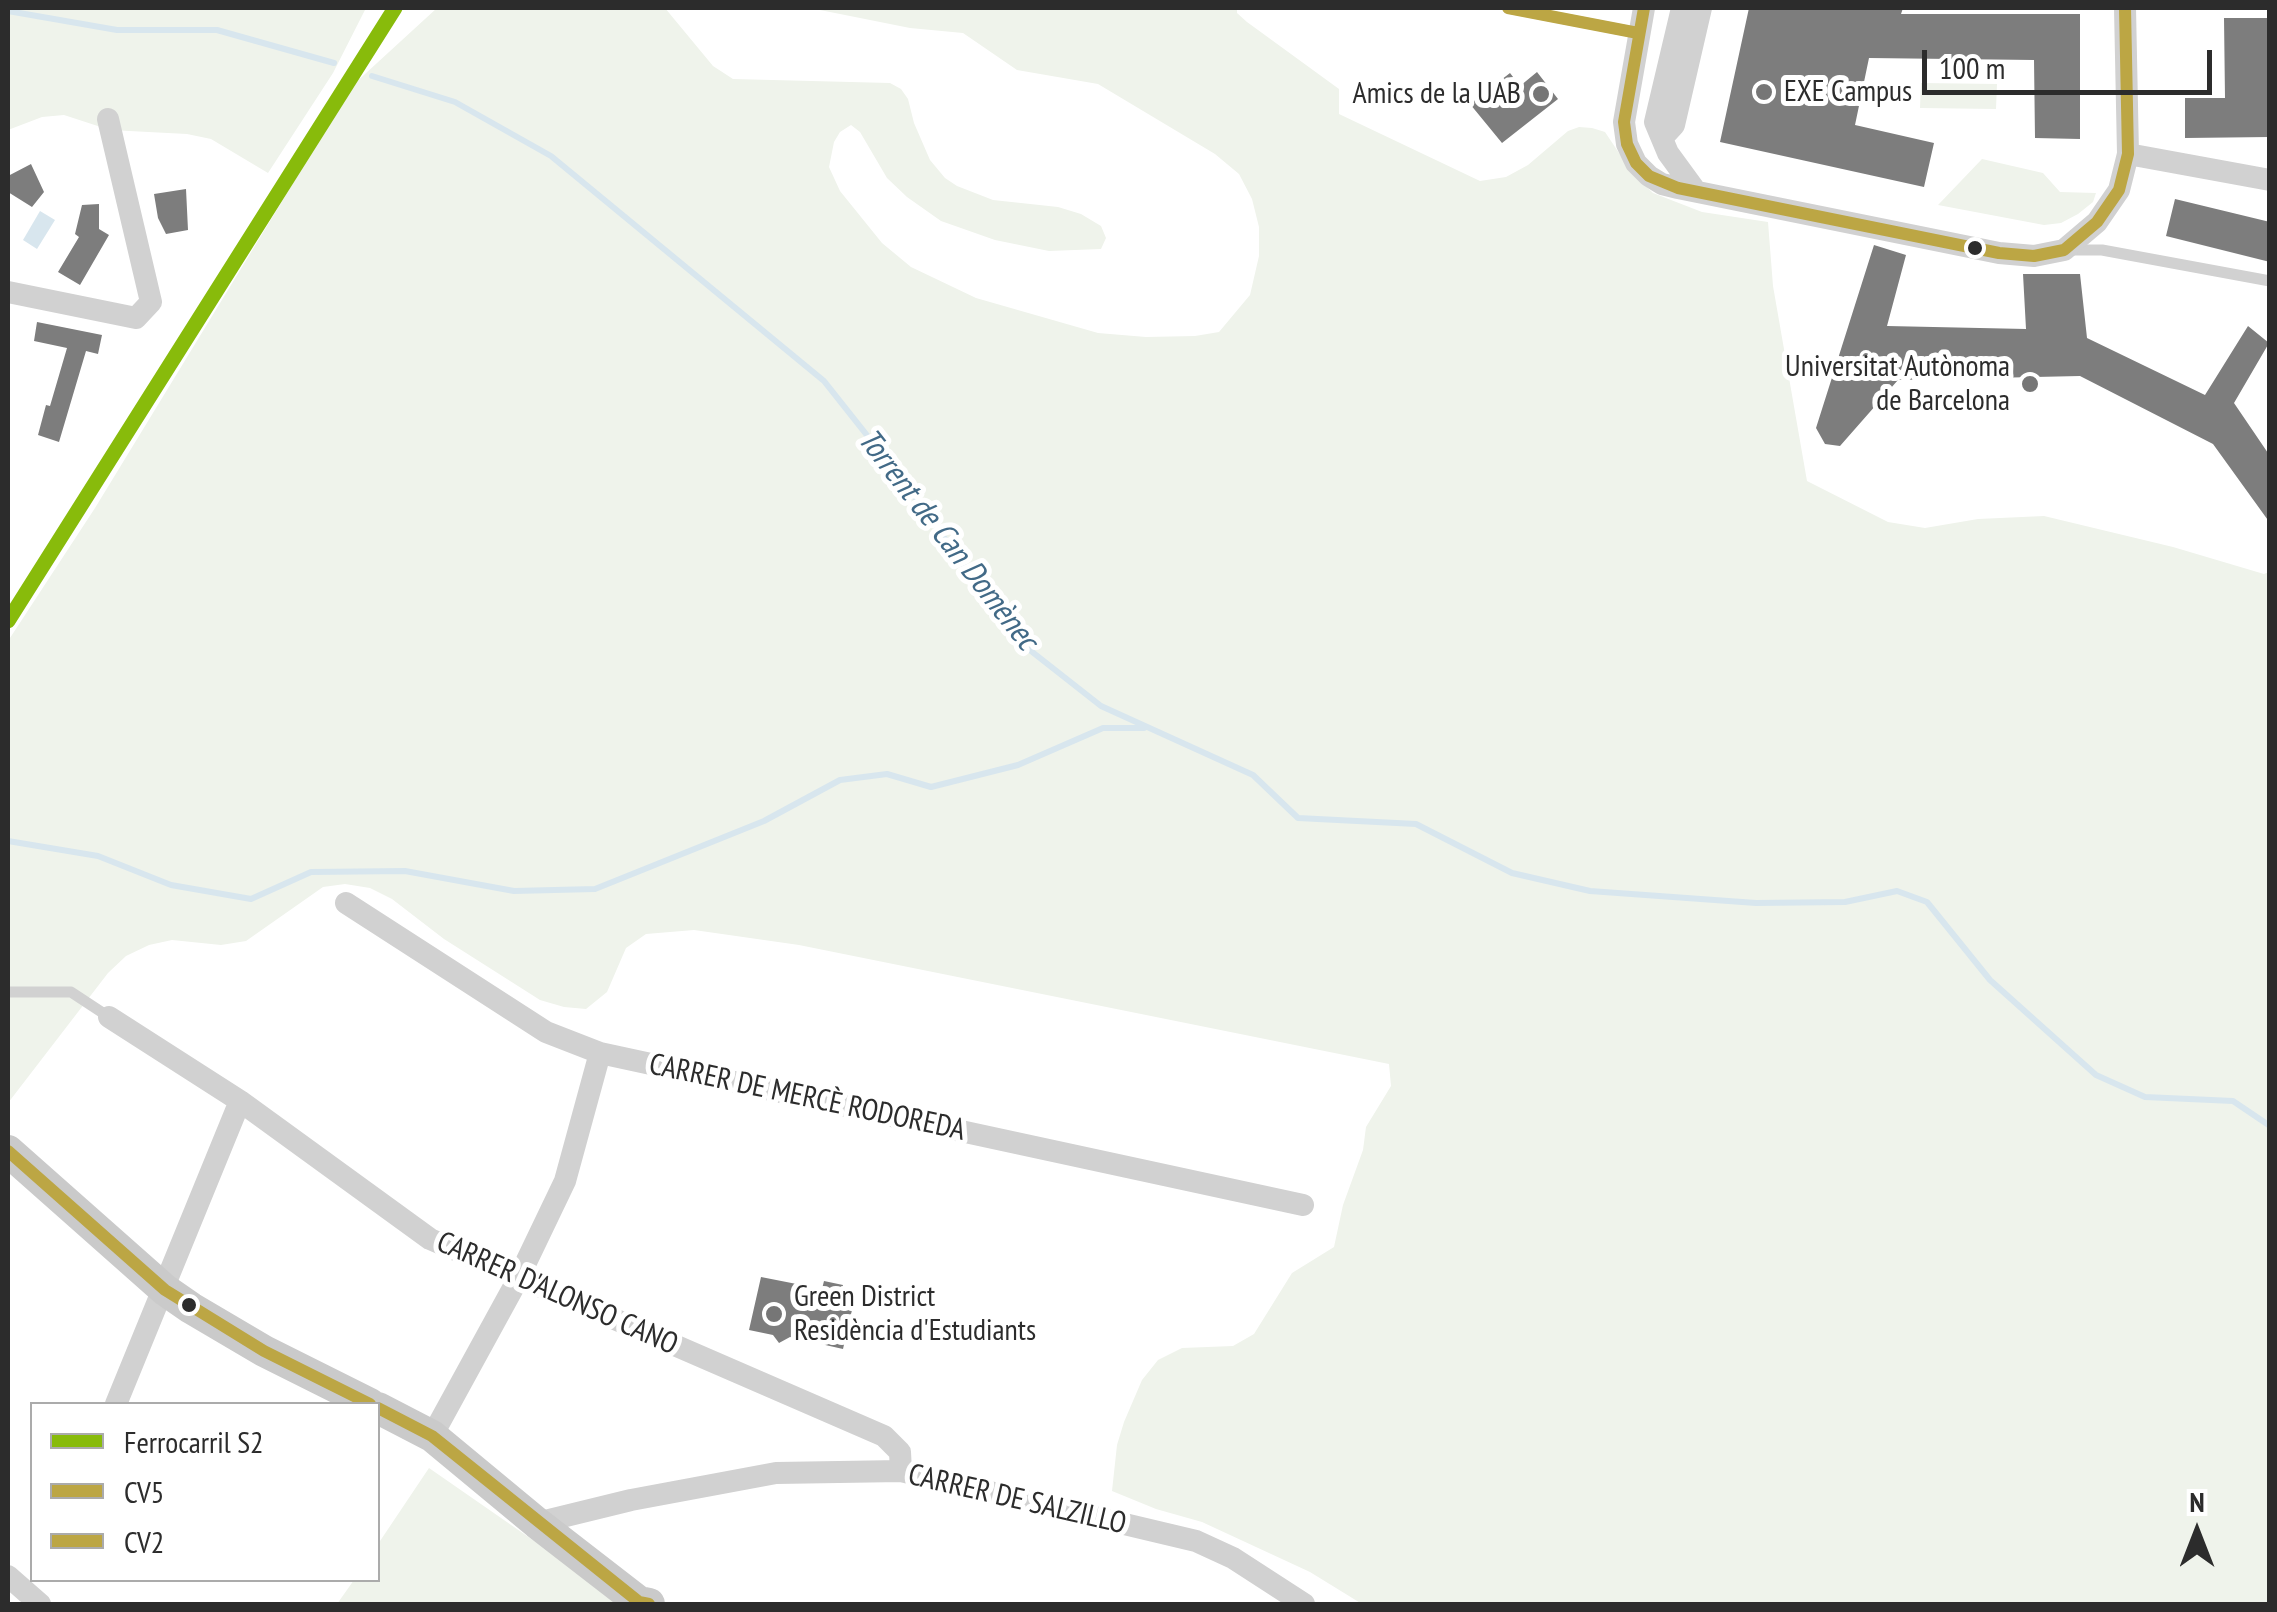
<!DOCTYPE html>
<html>
<head>
<meta charset="utf-8">
<style>
  body { margin:0 }
  #map { position:relative; width:2277px; height:1612px; overflow:hidden; background:#fff; font-family:"PT Sans Narrow",sans-serif }
  canvas { display:block }
  .frame { position:absolute; inset:0; border:10px solid #2c2c2c; pointer-events:none }
  .legend { position:absolute; left:30px; top:1402px; width:350px; height:180px; box-sizing:border-box; background:#fff; border:2px solid #ababab; margin:0; padding:12px 18px; list-style:none; font-size:30px; color:#2c2c2c }
  .legend li { display:flex; align-items:center; gap:20px; height:50px }
  .legend b { width:50px; border:2px solid #ababab }
  .north { position:absolute; left:2147px; top:1482px; width:100px; height:100px; -webkit-text-stroke:8px #fff; paint-order:stroke; rotate:0deg; font-size:28px; font-weight:700; line-height:40px; text-align:center; color:#2c2c2c }
  .north::after { content:''; display:block; margin:auto; width:35px; height:45px; background:#2c2c2c; clip-path:polygon(50% 0,100% 100%,50% 72%,0 100%) }
  .scale { position:absolute; left:1922px; top:50px; width:290px; height:45px; box-sizing:border-box; border:5px solid #2c2c2c; border-top:0; padding-left:12px; font-size:30px; line-height:35px; white-space:nowrap; color:#2c2c2c; -webkit-text-stroke:8px #fff; paint-order:stroke }
</style>
</head>
<body>
<div id="map">
<canvas width="2277" height="1612"></canvas>
<div class="frame"></div>
<ul class="legend">
<li><b style="height:12px;background:#88bb0b"></b>Ferrocarril S2</li>
<li><b style="height:12px;background:#bca644"></b>CV5</li>
<li><b style="height:12px;background:#bca644"></b>CV2</li>
</ul>
<div class="north">N</div>
<div class="scale">100 m</div>
</div>
<script>
const c = document.querySelector('canvas').getContext('2d');
c.lineJoin = 'round';
function fill(path, color) { c.fillStyle = color; c.fill(path, 'evenodd'); }
const shape = rows => new Path2D(rows.map(r => 'M' + r).join(''));
function trace(path, color, width, dash) { c.strokeStyle = color; c.lineWidth = width; c.lineCap = dash ? 'butt' : 'round'; c.setLineDash(dash || []); c.stroke(path); }
function label(font, color, halo, rows, align = 'center') {
  c.font = font + ' "PT Sans Narrow",sans-serif'; c.lineWidth = 10; c.setLineDash([]); c.textBaseline = 'middle'; c.strokeStyle = halo; c.fillStyle = color; for (const [text, x, y, turn = 0] of rows) {
    c.save(); c.translate(x, y); c.rotate((+turn || 0) * Math.PI / 180); c.textAlign = isNaN(turn) ? turn : align; if (halo) c.strokeText(text, 0, 0); c.fillText(text, 0, 0); c.restore();
  }
}
fill(shape([
  [8,8,366,8,333,73,268,173,211,139,187,134,110,130,64,115,42,117,8,130],
  [437,8,665,8,713,66,733,79,890,83,901,89,908,99,914,123,930,160,945,178,957,186,993,200,1058,207,1081,214,1101,226,1106,238,1101,249,1049,251,995,240,941,221,907,197,887,178,860,132,851,125,840,132,834,142,829,167,840,191,882,243,911,267,976,298,1098,333,1146,337,1195,336,1219,332,1250,295,1259,256,1259,227,1252,199,1239,174,1215,154,1098,84,1017,70,963,33,910,28,810,8,1237,8,1237,13,1247,22,1339,89,1339,114,1480,181,1506,177,1528,165,1568,131,1579,127,1592,128,1605,132,1633,174,1653,193,1702,212,1768,222,1773,286,1807,481,1888,522,1925,528,1978,519,2044,516,2173,547,2264,574,2269,572,2269,1604,1362,1604,1310,1572,1202,1522,1156,1509,1112,1491,1117,1445,1124,1422,1142,1380,1158,1360,1182,1348,1233,1346,1254,1334,1292,1273,1334,1247,1343,1205,1363,1150,1366,1127,1391,1086,1389,1064,799,945,694,930,646,934,626,948,607,992,586,1009,564,1007,540,1000,444,939,392,899,370,888,345,884,323,887,246,941,221,945,172,940,149,945,126,956,108,973,8,1103,8,641,95,508,353,85],
  [1921,83,1997,84,1996,109,1920,108],
  [1982,159,2043,173,2060,192,2096,193,2093,202,2078,214,2061,223,2044,225,1938,205],
  [429,1468,625,1604,337,1604,354,1580,378,1580,378,1544]
]), '#eff3eb');
fill(shape([
  [40,211,55,220,37,249,23,240]
]), '#d8e6ee');
trace(shape([
  [8,11,117,30,217,30,334,63],
  [372,76,455,102,551,156,824,381,908,487,1017,640,1101,706,1253,775,1298,818,1416,824,1512,873,1590,891,1756,903,1845,902,1897,891,1927,902,1990,980,2096,1075,2145,1097,2233,1101,2270,1126],
  [8,841,98,856,171,885,251,899,311,872,405,871,514,891,595,889,764,821,840,780,887,774,931,787,1018,765,1103,728,1144,728]
]), '#d8e6ee', 6);
fill(shape([
  [1749,8,1903,8,1901,14,2080,14,2080,139,2035,138,2034,60,1869,58,1855,125,1934,143,1924,187,1720,142],
  [2224,18,2270,18,2270,137,2185,138,2185,98,2225,98],
  [1537,72,1558,99,1502,143,1470,104,1510,73,1520,86],
  [31,164,44,192,32,207,8,192,8,176],
  [186,189,188,230,166,234,158,218,154,194],
  [2175,199,2270,222,2270,262,2166,236],
  [99,204,99,229,109,235,80,285,58,272,79,237,75,234,82,205],
  [1874,245,1906,255,1887,326,2026,329,2023,274,2080,274,2087,338,2205,395,2248,326,2269,343,2234,403,2270,456,2270,523,2213,444,2080,376,1898,380,1840,446,1825,444,1816,428],
  [37,322,102,335,98,354,86,351,59,442,38,435,46,405,50,406,67,348,34,341],
  [761,1277,822,1289,824,1281,843,1285,838,1307,852,1310,843,1349,790,1337,779,1343,773,1335,749,1330]
]), '#7d7d7d');
trace(shape([
  [1508,8,1638,33],
  [2068,250,2102,250,2270,281],
  [8,992,71,992,109,1017]
]), '#d1d1d1', 11);
trace(shape([
  [1644,8,1624,122,1627,144,1636,163,1649,176,1662,184,1678,188,1999,253,2034,256,2064,250,2097,222,2119,190,2128,154,2125,8],
  [1682,8,1655,122,1668,153,1695,190],
  [1663,137,1674,125,1701,8],
  [2128,154,2270,180],
  [8,292,136,318,151,302,108,119],
  [346,903,546,1032,600,1053,1303,1205],
  [109,1017,240,1101,430,1239,884,1436,900,1452,901,1471],
  [116,1404,240,1101],
  [432,1436,518,1279,565,1181,600,1053],
  [537,1523,631,1500,776,1473,901,1471,1196,1541,1233,1558,1304,1604],
  [8,1576,40,1604]
]), '#d1d1d1', 22);
trace(shape([
  [8,1151,165,1290,191,1308,264,1351,370,1404],
  [378,1408,432,1436,537,1523,639,1602,649,1604]
]), '#cacaca', 32);
trace(shape([
  [1508,8,1638,33],
  [1644,8,1624,122,1627,144,1636,163,1649,176,1678,188,1999,253,2034,256,2064,250,2097,222,2119,190,2128,154,2125,8]
]), '#bca644', 12);
trace(shape([
  [8,1151,165,1290,264,1351,370,1404],
  [378,1408,432,1436,639,1602,649,1604]
]), '#bca644', 12);
trace(shape([
  [8,621,395,8]
]), '#88bb0b', 15);
for (const [x, y, r, color] of [
  [1764,92,10,"#767676"],
  [1541,94,10,"#767676"],
  [1975,248,9,"#2c2c2c"],
  [2030,384,10,"#767676"],
  [189,1305,9,"#2c2c2c"],
  [774,1314,10,"#767676"]
]) { const dot = new Path2D(); dot.arc(x, y, r, 0, 2 * Math.PI); c.fillStyle = color; c.fill(dot); trace(dot, '#fff', 4); }
label('30px', '#2c2c2c', '#fff', [
  ["EXE Campus",1784,92],
  ["Amics de la UAB",1521,94,"right"],
  ["Universitat Autònoma",2010,367,"right"],
  ["de Barcelona",2010,401,"right"],
  ["Green District",794,1297],
  ["Residència d'Estudiants",794,1331]
], 'left');
label('30px', '#2c2c2c', '#fff', [
  ["CARRER DE MERCÈ RODOREDA",807,1098,12],
  ["CARRER D'ALONSO CANO",557,1294,24],
  ["CARRER DE SALZILLO",1017,1500,13]
]);
label('italic 32px', '#426a87', '#fff', [
  ["Torrent de Can Domènec",947,540,52]
]);
</script>
</body>
</html>
